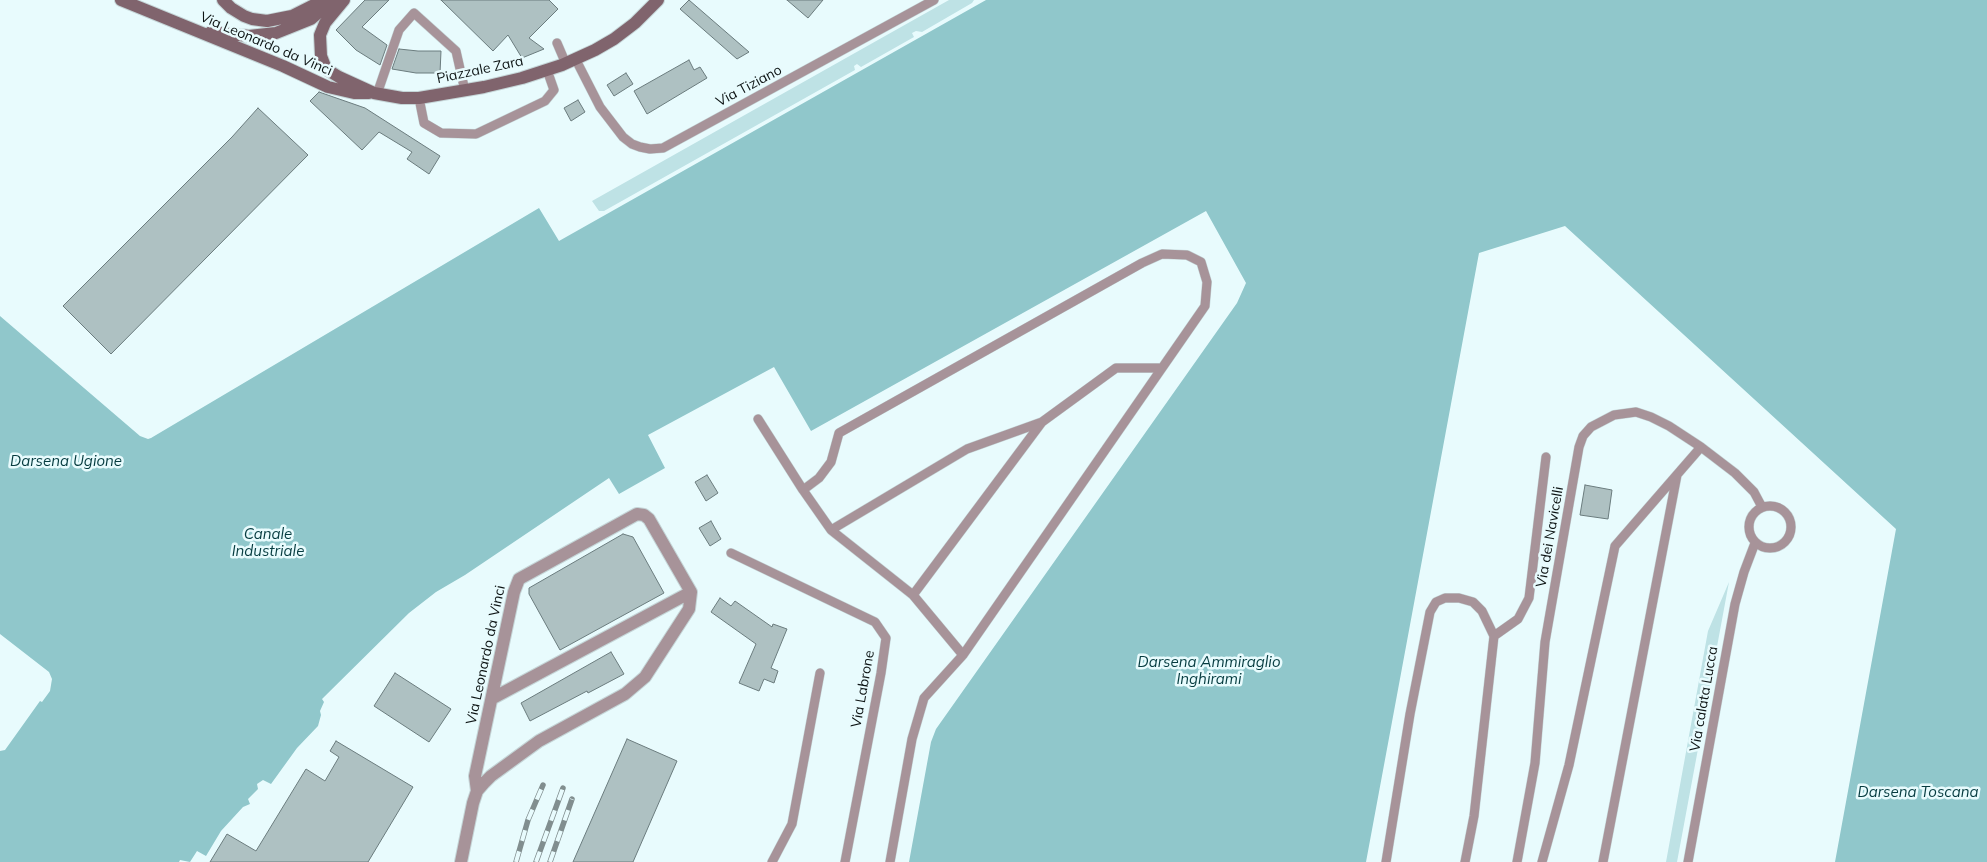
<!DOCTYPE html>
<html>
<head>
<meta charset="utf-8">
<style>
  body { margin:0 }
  canvas { display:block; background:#e8fbfd }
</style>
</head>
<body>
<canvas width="1987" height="862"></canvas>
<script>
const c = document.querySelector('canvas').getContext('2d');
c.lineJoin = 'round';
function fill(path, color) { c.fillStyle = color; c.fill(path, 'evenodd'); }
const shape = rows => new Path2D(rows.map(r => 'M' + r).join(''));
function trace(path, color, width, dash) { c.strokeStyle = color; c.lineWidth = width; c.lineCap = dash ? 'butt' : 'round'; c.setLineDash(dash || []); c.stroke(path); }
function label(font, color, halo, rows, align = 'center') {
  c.font = font + ' Mulish,sans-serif'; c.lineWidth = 5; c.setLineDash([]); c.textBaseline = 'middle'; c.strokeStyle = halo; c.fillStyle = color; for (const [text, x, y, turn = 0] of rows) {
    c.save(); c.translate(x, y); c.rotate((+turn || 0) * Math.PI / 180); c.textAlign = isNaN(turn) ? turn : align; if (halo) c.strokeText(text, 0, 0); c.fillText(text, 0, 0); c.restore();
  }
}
fill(shape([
  [949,0,974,0,972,3,922,32,916,31,912,33,914,37,861,67,857,64,854,66,855,70,604,211,599,211,592,201],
  [1729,582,1677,862,1666,862,1708,631]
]), '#bee2e5');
fill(shape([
  [986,0,1987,0,1987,862,1835,862,1896,529,1565,226,1479,253,1366,862,909,862,931,742,936,729,1237,303,1246,283,1206,211,811,431,774,367,648,435,665,468,619,494,609,478,465,575,436,592,409,613,322,699,324,702,320,711,321,715,318,726,297,748,271,784,263,780,257,784,258,789,248,799,250,804,243,807,221,831,206,856,197,851,190,862,180,860,179,862,0,862,0,751,5,750,40,701,42,702,50,691,52,679,49,672,0,634,0,316,140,436,148,439,151,438,539,208,559,241]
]), '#90c7cb');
const building = shape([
  [365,0,389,0,362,27,387,45,380,65,356,50,336,30,365,0],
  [441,0,549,0,558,9,529,38,544,49,522,58,508,35,493,51,441,0],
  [689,0,749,52,737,59,680,9,689,0],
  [787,0,823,0,808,18,787,0],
  [399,49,418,51,441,51,440,73,416,73,392,69,399,49],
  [689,60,694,70,700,67,707,78,647,114,634,91,689,60],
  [626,73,633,84,614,96,607,85,626,73],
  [319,92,365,108,440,156,429,174,407,159,412,152,379,132,362,150,310,101,319,92],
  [578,100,585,112,571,121,564,108,578,100],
  [258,108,308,155,111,354,63,306,232,137,258,108],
  [707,475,718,493,706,501,695,482,707,475],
  [1585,485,1612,490,1608,519,1580,515,1585,485],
  [711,521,721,539,710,546,699,528,711,521],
  [623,534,633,537,664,593,560,650,529,594,529,588,623,534],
  [720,598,731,606,735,601,772,627,773,624,787,629,771,668,778,671,774,683,764,679,759,691,739,683,756,644,711,612,720,598],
  [611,652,624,674,588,693,587,691,530,721,521,703,611,652],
  [395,673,451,709,429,742,374,706,395,673],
  [627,739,677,761,633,862,573,862,627,739],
  [336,741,413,787,368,862,210,862,227,834,256,851,306,769,325,781,339,757,330,751,336,741]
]);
fill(building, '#aec1c2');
trace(building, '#6b7c7e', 1);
const lane = shape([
  [557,43,566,64],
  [576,60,600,107,623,137,632,144,640,147,650,149,663,148,934,0],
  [377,94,399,30,414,13,456,51,465,91],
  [419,98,424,123,441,133,476,134,545,101,554,90,547,70],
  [758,419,803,490,831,530,913,595,963,655],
  [803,490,819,478,831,462,839,433,1142,263,1162,254,1187,255,1201,262,1207,282,1205,306,963,655,924,698,912,739,890,862],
  '1749 527a21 21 0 1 1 42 0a21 21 0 1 1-42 0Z',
  [831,530,967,449,1042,422],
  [731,553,875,622,886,638,881,673,845,862],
  [913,595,1042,422,1116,368,1161,368],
  [772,862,792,824,820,673],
  [1386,862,1410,714,1430,612,1436,602,1445,598,1459,598,1473,602,1482,611,1494,636],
  [1465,862,1474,816,1494,636,1518,619,1529,598,1546,457],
  [1517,862,1535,763,1545,642,1579,447,1583,436,1591,427,1614,415,1636,412,1651,417,1669,426,1701,447,1735,473,1754,492,1762,507],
  [1542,862,1569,765,1615,546,1701,447],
  [1603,862,1677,475],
  [1688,862,1735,604,1744,572,1755,543]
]);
const street = shape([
  [493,698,691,592],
  [461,862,473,803,477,791,484,783,491,776,539,741,625,694,645,677,689,609,691,592,649,519,644,515,637,514,519,579,514,592,475,776,477,791]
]);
const secondary = shape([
  [121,0,283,66,328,87,354,93,369,93],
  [223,0,231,8,244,16,252,19,267,21,292,16,324,0],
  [344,0,325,23,320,35,321,56,326,69,339,77,374,93,402,98,419,98,484,87,522,78,562,65,595,50,614,39,635,23,658,0],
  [211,32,249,36,276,33,311,19,333,0]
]);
trace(lane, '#c5d6d8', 10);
trace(street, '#c5d6d8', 14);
trace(secondary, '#c5d6d8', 14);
trace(lane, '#a79399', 9);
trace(street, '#a79399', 12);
trace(secondary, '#80646d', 12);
const rail = shape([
  [516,862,528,820,543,785],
  [536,862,563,788],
  [550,862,572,799]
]);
trace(rail, '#818e8f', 5.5);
trace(rail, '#e8fbfd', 4, [11]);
label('14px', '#0c1313', '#e8fbfd', [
  ["Via Leonardo da Vinci",266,44,23],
  ["Piazzale Zara",480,70,-12],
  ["Via Tiziano",749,86,-28],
  ["Via dei Navicelli",1550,537,-80],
  ["Via Leonardo da Vinci",486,655,-78],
  ["Via Labrone",863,689,-80],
  ["Via calata Lucca",1704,699,-80]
]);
label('italic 15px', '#063c40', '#e8fbfd', [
  ["Darsena Ugione",66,461],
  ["Canale",268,534],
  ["Industriale",268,551],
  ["Darsena Ammiraglio",1209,662],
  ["Inghirami",1209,679],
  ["Darsena Toscana",1918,792]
]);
</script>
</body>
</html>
